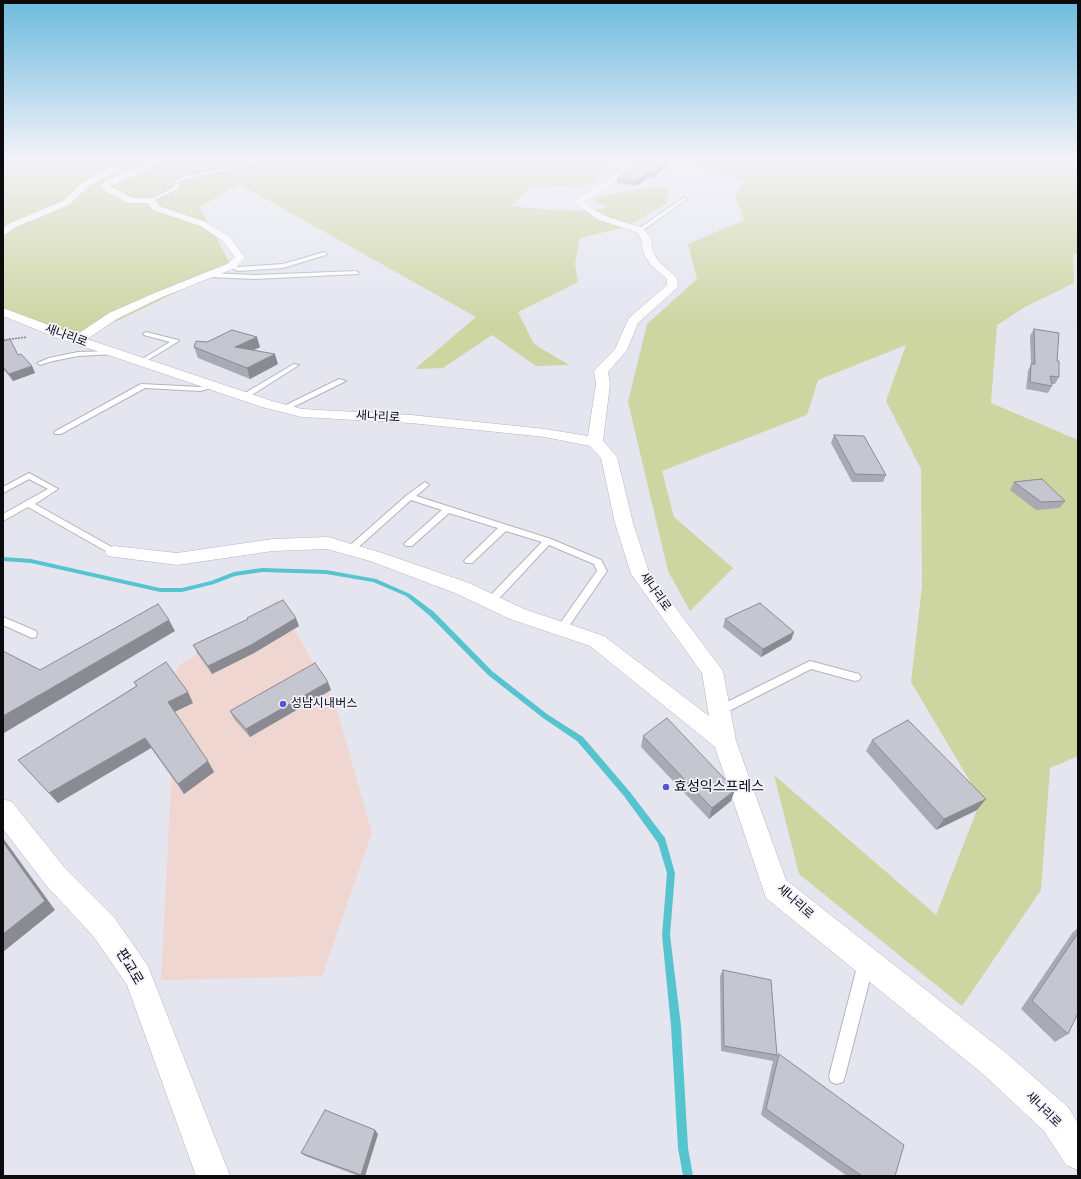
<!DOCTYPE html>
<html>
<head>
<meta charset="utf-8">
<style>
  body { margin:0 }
  #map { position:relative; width:1081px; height:1179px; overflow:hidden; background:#e5e5f0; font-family:"DM Sans",sans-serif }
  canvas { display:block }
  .frame { position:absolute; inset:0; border:4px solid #0b0b0e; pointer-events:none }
</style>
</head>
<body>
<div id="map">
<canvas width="1081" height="1179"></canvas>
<div class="frame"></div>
</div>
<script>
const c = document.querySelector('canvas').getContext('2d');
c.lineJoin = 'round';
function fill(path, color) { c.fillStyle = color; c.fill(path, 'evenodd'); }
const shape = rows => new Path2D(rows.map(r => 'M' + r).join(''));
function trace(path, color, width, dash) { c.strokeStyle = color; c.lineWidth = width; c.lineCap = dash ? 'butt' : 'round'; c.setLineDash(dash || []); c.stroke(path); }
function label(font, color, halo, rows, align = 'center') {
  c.font = font + ' "DM Sans","Noto Sans KR",sans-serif'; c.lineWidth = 3.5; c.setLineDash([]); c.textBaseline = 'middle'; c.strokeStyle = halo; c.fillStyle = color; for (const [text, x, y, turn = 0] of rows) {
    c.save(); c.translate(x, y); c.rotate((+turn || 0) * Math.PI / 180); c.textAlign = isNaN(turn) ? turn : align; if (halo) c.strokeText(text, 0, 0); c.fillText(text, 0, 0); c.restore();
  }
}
fill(shape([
  [278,599,335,703,372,833,322,976,161,980,177,667]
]), '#f0d6d0');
fill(shape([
  [3,160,615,160,589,185,532,187,510,206,553,210,586,211,608,208,592,199,637,189,668,187,667,203,626,227,580,238,575,264,578,282,518,312,534,344,569,365,536,366,492,335,443,368,415,369,476,317,239,184,200,207,231,266,77,340,3,311],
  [680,160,1078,160,1078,254,1073,254,1074,283,1025,307,997,325,991,403,1078,440,1078,756,1050,768,1041,890,962,1006,799,874,774,775,936,915,981,800,911,682,922,586,921,469,886,401,906,345,818,380,807,415,662,471,674,517,733,568,690,611,668,571,628,402,647,324,697,279,688,244,744,220,735,196,745,180]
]), '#cdd5a1');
fill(shape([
  [3,557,31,559,160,588,182,588,211,581,234,572,262,568,326,570,376,579,410,594,434,612,492,671,547,714,583,737,630,792,665,838,675,873,670,935,681,1026,688,1148,693,1176,683,1176,678,1148,671,1026,662,935,667,873,658,843,624,796,577,741,543,718,488,675,430,616,406,596,373,582,326,574,262,572,235,576,214,584,182,592,160,592,31,563,3,561,3,557]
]), '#55c4cf');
const lane = shape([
  [253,160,258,160,250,166,185,179,180,182,178,189,153,201,149,200,174,187,176,180,182,177,248,164,253,160],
  [683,198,687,199,642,231,638,231,638,229,683,198],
  [324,252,327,254,326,255,283,268,238,271,228,266,231,264,239,267,283,264,324,252],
  [356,271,358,272,358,274,255,279,209,277,206,275,209,273,255,275,356,271],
  [146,332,178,340,179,341,143,363,139,363,139,361,170,342,144,335,143,334,146,332],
  [114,351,117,353,116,354,78,356,53,361,40,365,37,363,49,358,78,352,114,351],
  [294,364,299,365,247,398,240,396,294,364],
  [339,379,346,381,287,410,281,410,280,408,339,379],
  [141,384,200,387,215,384,219,386,200,391,145,388,61,434,55,434,54,432,141,384],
  [29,473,58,489,35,504,117,550,119,552,117,554,111,554,28,507,3,521,3,514,48,489,29,479,3,493,3,487,29,473],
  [425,482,429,485,416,496,551,539,601,560,607,571,565,632,557,632,556,629,597,571,594,564,549,545,494,604,490,605,485,601,542,542,506,531,472,563,466,563,464,561,466,559,498,528,449,513,412,546,406,546,404,544,406,542,442,510,411,500,353,552,347,552,345,550,347,548,407,495,425,482],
  [3,617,36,631,37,634,36,637,32,638,3,625,3,617],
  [810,661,855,673,859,674,861,677,859,680,855,681,811,669,723,714,719,716,715,714,713,711,715,708,810,661],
  [866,955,871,958,874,963,845,1076,843,1082,837,1084,831,1082,829,1076,858,963,861,958,866,955]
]);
const street = shape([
  [149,160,158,160,145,171,110,186,132,198,154,198,159,206,206,222,230,237,245,258,235,268,160,298,117,319,87,339,272,401,302,409,411,415,545,429,588,436,596,384,594,371,615,349,629,318,667,285,667,279,650,264,643,252,641,238,637,232,599,220,573,202,619,172,631,160,640,160,625,176,583,202,605,216,643,228,651,238,653,252,659,262,677,278,678,286,677,288,638,323,627,350,608,372,610,384,603,441,617,457,633,523,649,572,723,671,736,741,786,880,1005,1052,1068,1107,1078,1123,1078,1170,1066,1165,1044,1131,983,1074,766,898,715,747,590,646,510,619,455,593,370,561,327,549,273,551,177,565,108,556,105,552,108,548,114,546,177,553,273,539,328,537,382,553,469,583,524,609,604,636,709,716,702,673,631,574,615,523,601,458,590,446,545,437,411,423,302,417,262,407,55,337,3,316,3,308,76,335,109,313,152,294,227,264,235,257,223,241,200,226,153,210,148,203,128,203,105,191,101,186,105,181,139,167,149,160],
  [114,167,121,169,89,186,69,205,16,227,3,236,3,228,10,223,63,201,83,182,114,167],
  [3,799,12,802,64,867,114,917,148,966,230,1176,196,1176,127,985,94,937,46,885,3,829,3,799]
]);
trace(lane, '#b3b4be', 2);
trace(street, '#b3b4be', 1);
trace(shape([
  [3,340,27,337]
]), '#818188', 1.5, [2, 1]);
fill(lane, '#fff');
fill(street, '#fff');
fill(shape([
  [674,160,653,178,648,178,636,186,617,183,617,178],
  [1034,329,1057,361,1059,377,1055,384,1051,384,1052,386,1048,393,1026,389,1028,371,1031,364,1030,336],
  [3,341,18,355,32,366,35,373,13,381,3,369],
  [207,342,260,347,253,350,278,364,250,379,198,358,194,347],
  [834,435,886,475,883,482,852,482,831,443],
  [1014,482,1065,501,1060,508,1036,510,1010,490],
  [725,619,794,632,791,640,761,657,723,627],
  [299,626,254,653,212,674,197,653,193,645],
  [134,682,193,703,175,712,214,772,184,794,151,748,58,803,18,760,136,686],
  [331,690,250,737,234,719,230,711],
  [643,736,731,801,709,819,641,747],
  [872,740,977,810,936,830,866,751],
  [1078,928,1078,1013,1068,1034,1055,1042,1021,1009,1073,932],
  [723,970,777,1055,779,1054,895,1176,847,1176,761,1115,773,1061,721,1051,720,976],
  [378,1134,365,1176,359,1176,305,1156,301,1153]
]), '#a9aab3');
fill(shape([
  [669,160,674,160,653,178,653,173],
  [649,173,648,178,636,186,636,181],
  [257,337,260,347,238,358,235,347],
  [275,354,278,364,250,379,247,368],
  [32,366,35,373,13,381,9,374],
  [296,618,299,626,254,653,212,674,208,666],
  [169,620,175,631,4,733,3,731,3,716],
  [794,632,791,640,761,657,763,649],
  [328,682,331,690,250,737,246,729],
  [188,692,193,703,174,712,168,702],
  [145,738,151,748,58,803,49,793],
  [208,761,214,772,184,794,178,784],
  [735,790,731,801,709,819,712,808],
  [986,799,977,810,936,830,944,819],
  [3,838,55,910,3,952],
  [375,1130,378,1134,365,1176,363,1176,361,1175]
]), '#8a8b92');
const building = shape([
  [637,160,669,160,653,173,649,173,636,181,617,178,626,172,637,160],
  [1034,329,1059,333,1057,361,1059,361,1059,377,1050,376,1052,386,1030,382,1031,364,1035,364,1034,329],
  [232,330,257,337,235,347,275,354,247,368,194,347,196,341,207,342,232,330],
  [10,339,18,355,21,354,32,366,9,374,3,367,3,341,10,339],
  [834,435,864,436,886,475,855,474,834,435],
  [1042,479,1065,501,1041,502,1014,482,1042,479],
  [283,600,296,618,251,645,208,666,193,645,248,619,247,618,283,600],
  [760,603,794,632,763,649,725,619,760,603],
  [158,604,169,620,3,716,3,651,40,670,158,604],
  [166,662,188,692,168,702,208,761,178,784,145,738,49,793,18,760,137,686,134,682,166,662],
  [315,663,328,682,246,729,230,711,315,663],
  [667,718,735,790,712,808,643,736,667,718],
  [908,720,986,799,944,819,872,740,908,720],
  [3,842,45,901,3,934,3,842],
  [1078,933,1078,1013,1068,1034,1032,1001,1078,933],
  [723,970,771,980,777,1055,724,1046,723,970],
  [779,1054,904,1145,895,1176,862,1176,766,1109,779,1054],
  [325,1110,375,1130,361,1175,301,1153,325,1110]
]);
fill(building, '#c5c6d0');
trace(building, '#8a8b92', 1);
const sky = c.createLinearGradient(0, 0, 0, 325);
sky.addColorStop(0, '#6dbade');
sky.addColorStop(0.49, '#f3f3f8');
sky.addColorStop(1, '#f3f3f800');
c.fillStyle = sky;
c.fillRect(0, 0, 1081, 325);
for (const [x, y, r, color] of [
  [283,704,4,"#5458cf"],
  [666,787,4,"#5458cf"]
]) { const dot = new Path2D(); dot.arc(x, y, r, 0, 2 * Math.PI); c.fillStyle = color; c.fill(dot); trace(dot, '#f2f2fd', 1.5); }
label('12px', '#0b0b0e', '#f2f2fd', [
  ["새나리로",66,336,20],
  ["새나리로",378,417,3],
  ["새나리로",655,592,55],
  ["새나리로",795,902,42],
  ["새나리로",1043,1110,45]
]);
label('12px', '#0b0b0e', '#f2f2fd', [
  ["성남시내버스",291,704]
], 'left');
label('14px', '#0b0b0e', '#f2f2fd', [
  ["효성익스프레스",674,787]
], 'left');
label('14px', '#0b0b0e', '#f2f2fd', [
  ["판교로",129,967,59]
]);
</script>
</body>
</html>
